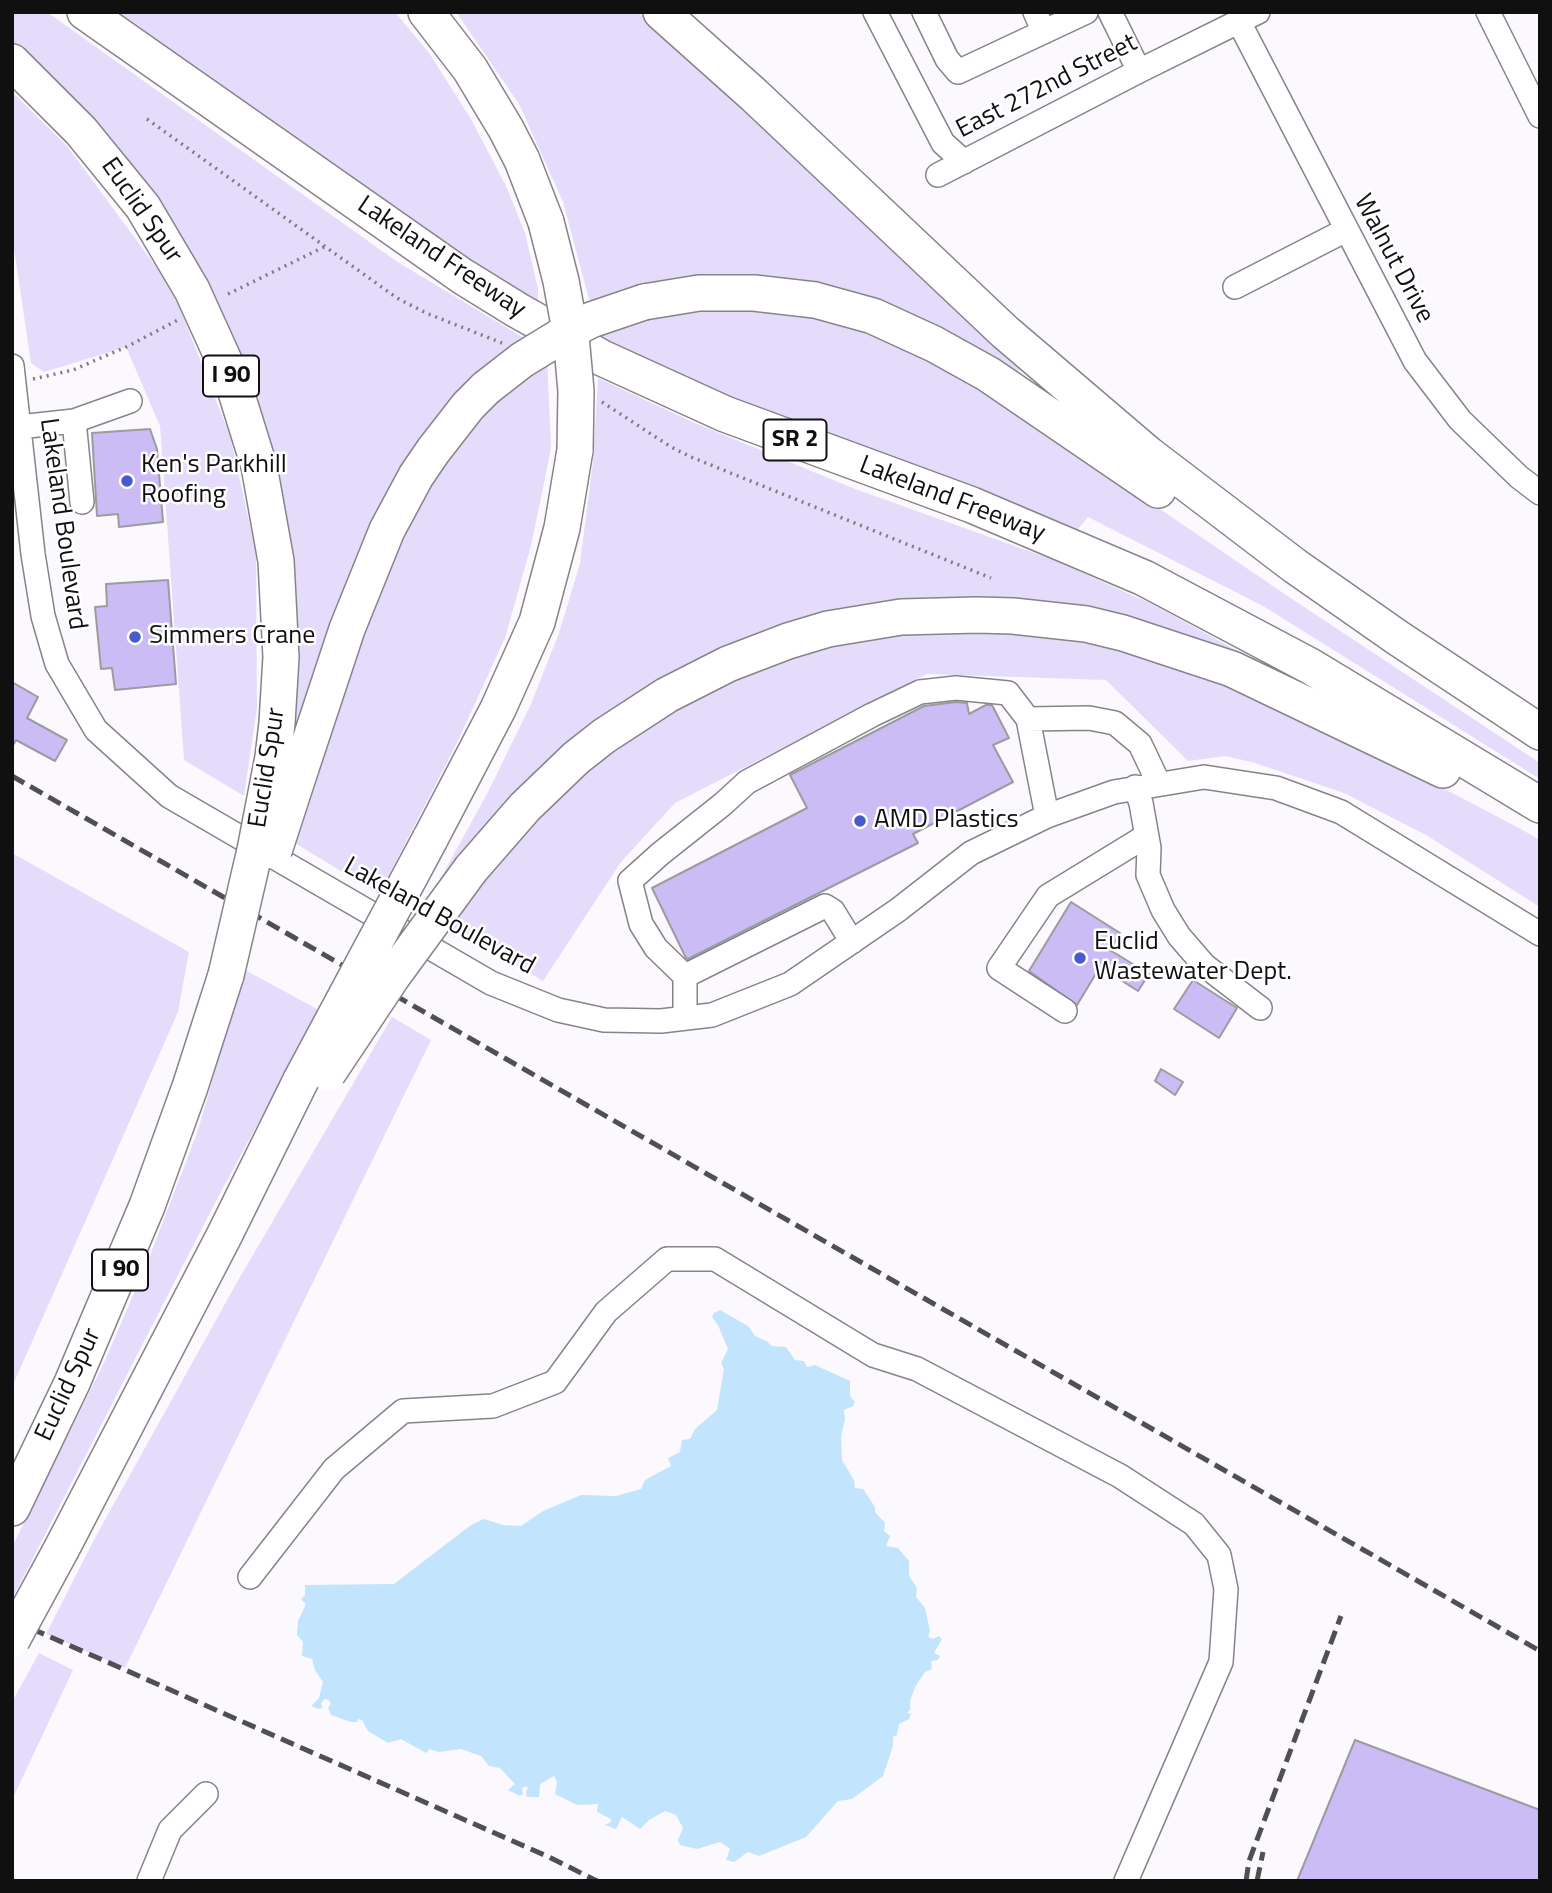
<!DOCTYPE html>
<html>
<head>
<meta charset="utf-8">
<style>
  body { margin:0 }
  #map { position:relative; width:1552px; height:1893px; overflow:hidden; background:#fbf9fe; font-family:"Titillium Web",sans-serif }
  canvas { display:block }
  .frame { position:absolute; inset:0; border:14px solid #101011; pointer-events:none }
</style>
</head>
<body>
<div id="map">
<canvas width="1552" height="1893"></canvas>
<div class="frame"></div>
</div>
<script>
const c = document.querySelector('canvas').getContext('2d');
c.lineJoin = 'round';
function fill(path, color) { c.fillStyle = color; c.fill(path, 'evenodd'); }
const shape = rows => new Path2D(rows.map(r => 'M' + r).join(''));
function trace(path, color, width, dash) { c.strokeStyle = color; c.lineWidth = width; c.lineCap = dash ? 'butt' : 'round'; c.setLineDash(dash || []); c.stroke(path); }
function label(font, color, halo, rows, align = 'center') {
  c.font = font + ' "Titillium Web",sans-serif'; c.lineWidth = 5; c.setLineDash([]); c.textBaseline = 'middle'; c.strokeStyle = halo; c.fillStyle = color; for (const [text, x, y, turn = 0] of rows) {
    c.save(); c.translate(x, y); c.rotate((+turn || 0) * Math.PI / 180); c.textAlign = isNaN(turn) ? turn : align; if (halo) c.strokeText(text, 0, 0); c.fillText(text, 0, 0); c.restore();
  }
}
fill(shape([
  [12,12,47,12,396,261,524,338,480,371,456,397,420,438,396,476,368,531,291,757,295,648,223,318,12,47],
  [108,12,395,12,429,53,471,119,506,186,525,233,538,289,538,305,467,264],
  [456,12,638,12,798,154,1020,369,1015,375,910,313,823,289,738,275,692,277,590,303,563,202,519,104],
  [12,92,67,146,157,268,179,306,230,436,256,552,257,708,244,796,184,760,160,426,126,347,44,372,31,363,12,235],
  [692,307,814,309,947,364,1292,599,1540,763,1540,779,1263,606,1088,517,1073,535,603,350,592,331],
  [547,356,551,448,532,542,505,638,455,747,379,894,293,842,393,543,460,432],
  [598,378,695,423,855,489,1054,560,1154,605,1267,667,966,604,707,662,425,907,488,792,531,704,559,633,580,563,593,462],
  [1033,630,1142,653,1296,711,1519,828,1540,840,1540,907,1426,835,1344,793,1255,763,1226,756,1188,761,1106,680,927,674,675,803,621,862,543,981,449,926,494,858,605,754,706,690,765,662,871,638,934,632],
  [12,853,189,952,178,1012,12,1387],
  [245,970,319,1010,216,1201,12,1599,12,1547,103,1365,149,1258,197,1133],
  [392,1017,431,1040,125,1668,46,1634,96,1536,236,1284],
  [39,1653,73,1670,12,1800,12,1702]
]), '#e5dcfc');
fill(shape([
  [720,1310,748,1326,755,1336,768,1342,771,1346,786,1347,795,1360,804,1361,807,1367,815,1365,850,1381,850,1396,855,1402,853,1406,844,1410,845,1419,841,1437,842,1460,854,1480,855,1488,863,1489,875,1507,875,1512,885,1523,884,1531,890,1536,886,1546,898,1548,909,1561,909,1576,917,1588,916,1597,925,1608,930,1631,928,1637,933,1639,939,1636,942,1639,934,1653,940,1656,938,1660,931,1661,932,1669,925,1672,915,1687,910,1701,910,1710,907,1713,911,1714,909,1719,899,1724,897,1735,893,1737,893,1746,883,1776,852,1799,838,1801,806,1837,759,1856,748,1852,734,1862,726,1860,730,1849,720,1842,697,1849,680,1845,678,1840,683,1828,676,1815,665,1811,649,1820,640,1829,622,1817,616,1829,605,1825,611,1822,611,1819,597,1812,598,1804,577,1805,555,1794,557,1782,554,1776,540,1784,539,1797,527,1797,526,1791,528,1788,526,1786,522,1788,523,1794,520,1796,508,1790,515,1784,500,1768,489,1766,481,1756,461,1749,439,1752,430,1749,426,1753,401,1739,388,1743,368,1731,362,1720,358,1719,357,1722,351,1722,331,1715,328,1708,331,1704,329,1700,324,1699,321,1704,323,1707,319,1709,311,1706,319,1698,323,1682,315,1670,312,1659,302,1656,303,1642,297,1635,298,1621,306,1604,301,1599,305,1595,305,1585,394,1584,471,1525,484,1519,503,1525,521,1526,543,1511,581,1495,616,1496,641,1489,645,1480,671,1466,668,1458,680,1452,682,1440,690,1439,695,1429,717,1410,724,1369,721,1363,728,1349,718,1325,712,1317,714,1313]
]), '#c2e4fc');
const building = shape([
  [150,429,157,449,163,522,119,527,118,514,97,516,92,433,150,429],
  [168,580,176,684,115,690,112,668,101,669,95,607,107,606,106,584,168,580],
  [12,682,38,697,27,718,67,740,55,761,16,740,12,747,12,682],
  [956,702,967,703,969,714,986,705,992,705,1009,738,993,745,1013,782,913,834,918,843,688,959,686,958,652,888,807,808,790,775,924,706,956,702],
  [1071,902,1120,933,1110,950,1149,974,1138,991,1100,967,1077,1005,1029,971,1071,902],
  [1193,980,1237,1008,1219,1038,1174,1009,1193,980],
  [1161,1069,1183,1082,1175,1095,1155,1081,1161,1069],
  [1355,1740,1540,1810,1540,1881,1297,1881,1355,1740]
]);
fill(building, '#cbbcf6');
trace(building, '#9c9b9f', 2);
const minor = shape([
  [875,12,943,143,964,162],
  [924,12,947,59,958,72,1086,12],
  [1035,12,1044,32],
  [1110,12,1139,71],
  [1488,12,1540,116],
  [1239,22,1415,361,1460,420,1519,477,1540,493],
  [938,175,1139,71,1258,12],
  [1235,287,1346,230],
  [12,366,33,554,43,616,57,664,96,730,169,796,491,983,558,1010,604,1020,661,1021,712,1015,790,984,898,910,971,853,1047,816,1114,792,1204,777,1276,788,1341,812,1540,934],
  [74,421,130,401],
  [19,427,74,421,82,502],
  [1028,719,1089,718,1115,723,1140,744,1159,784],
  [1135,787,1141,803,1149,848,1148,875,1163,910,1179,936,1204,965,1260,1008],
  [685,976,656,948,641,924,630,881,660,854,723,804,747,782,872,715,920,692,956,688,1008,693,1028,719,1047,816],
  [1065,1011,999,968,1048,896,1146,836],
  [685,1018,685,976,825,906,833,911,852,942],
  [250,1577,334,1469,403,1411,493,1406,555,1382,606,1312,667,1259,715,1259,873,1355,917,1369,1120,1476,1194,1524,1219,1555,1226,1589,1221,1662,1126,1881],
  [149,1881,170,1830,206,1794]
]);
const highway = shape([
  [85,12,462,276,517,310,602,358,725,414,972,505,1144,578,1310,666,1540,805],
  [426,12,470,69,506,129,522,160,546,222],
  [661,12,754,95,1005,332,1148,454,1295,566,1398,638,1540,732],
  [12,62,81,131,143,207,192,290,231,376,259,466,276,561,281,657,277,723,273,757],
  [644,302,699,293,754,293,815,300,873,316,934,344,988,374,1158,490],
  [300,771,347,629,387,530,416,476,433,451,468,406,486,388],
  [430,839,498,709,537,622,562,528,575,450],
  [471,869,525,807,576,758,604,736,667,695,728,664,788,641,828,629,901,617,977,615,1013,616,1086,624,1123,633,1232,669,1443,770],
  [12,1508,72,1383,147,1206,190,1087,226,975],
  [62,1548,225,1234,301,1080]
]);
trace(minor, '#858489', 26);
trace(highway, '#858489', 38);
trace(shape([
  [147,119,397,298,426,313,502,343],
  [228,294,324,247],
  [33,379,73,370,126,347,178,320],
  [602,402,671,447,691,457,991,578]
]), '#7d7c7f', 3.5, [2, 5]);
trace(minor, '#fff', 23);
trace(highway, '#fff', 35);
trace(shape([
  [12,776,1540,1651],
  [12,1620,549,1857,597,1881],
  [1246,1881,1249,1861,1341,1616],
  [1257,1881,1263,1852]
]), '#504f51', 5, [14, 7]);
const highwayBridge = shape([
  [546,222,561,281,571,336,576,391,575,450],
  [486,388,522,360,566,333,591,320,644,302],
  [274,851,300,771],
  [226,975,255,850,273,757],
  [328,1073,392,977,471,869],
  [301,1080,430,839],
  [12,1640,62,1548]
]);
trace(highwayBridge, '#858489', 38, []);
trace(highwayBridge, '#fff', 35);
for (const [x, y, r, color] of [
  [127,481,7,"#475ace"],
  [135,637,7,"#475ace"],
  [860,821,7,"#475ace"],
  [1080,958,7,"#475ace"]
]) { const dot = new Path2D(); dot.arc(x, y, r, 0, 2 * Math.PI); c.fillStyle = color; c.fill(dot); trace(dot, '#fff', 2.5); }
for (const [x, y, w] of [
  [231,376,56],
  [795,440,63],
  [120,1270,56]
]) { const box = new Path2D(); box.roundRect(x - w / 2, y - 20.5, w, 41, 5); c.fillStyle = '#fff'; c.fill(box); trace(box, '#101011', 2); }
label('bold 24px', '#101011', null, [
  ["I 90",231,376],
  ["SR 2",795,440],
  ["I 90",120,1270]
]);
label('26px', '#101011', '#fff', [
  ["East 272nd Street",1047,87,-27],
  ["Euclid Spur",141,211,55],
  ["Lakeland Freeway",441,258,34],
  ["Walnut Drive",1393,259,62],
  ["Lakeland Freeway",952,500,21],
  ["Lakeland Boulevard",62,524,82],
  ["Euclid Spur",268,768,-81],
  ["Lakeland Boulevard",439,917,29],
  ["Euclid Spur",69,1385,-65]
]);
label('26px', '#101011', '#fff', [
  ["Ken's Parkhill",141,466],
  ["Roofing",141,496],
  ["Simmers Crane",149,637],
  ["AMD Plastics",874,821],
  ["Euclid",1094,943],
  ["Wastewater Dept.",1094,973]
], 'left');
</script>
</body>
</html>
